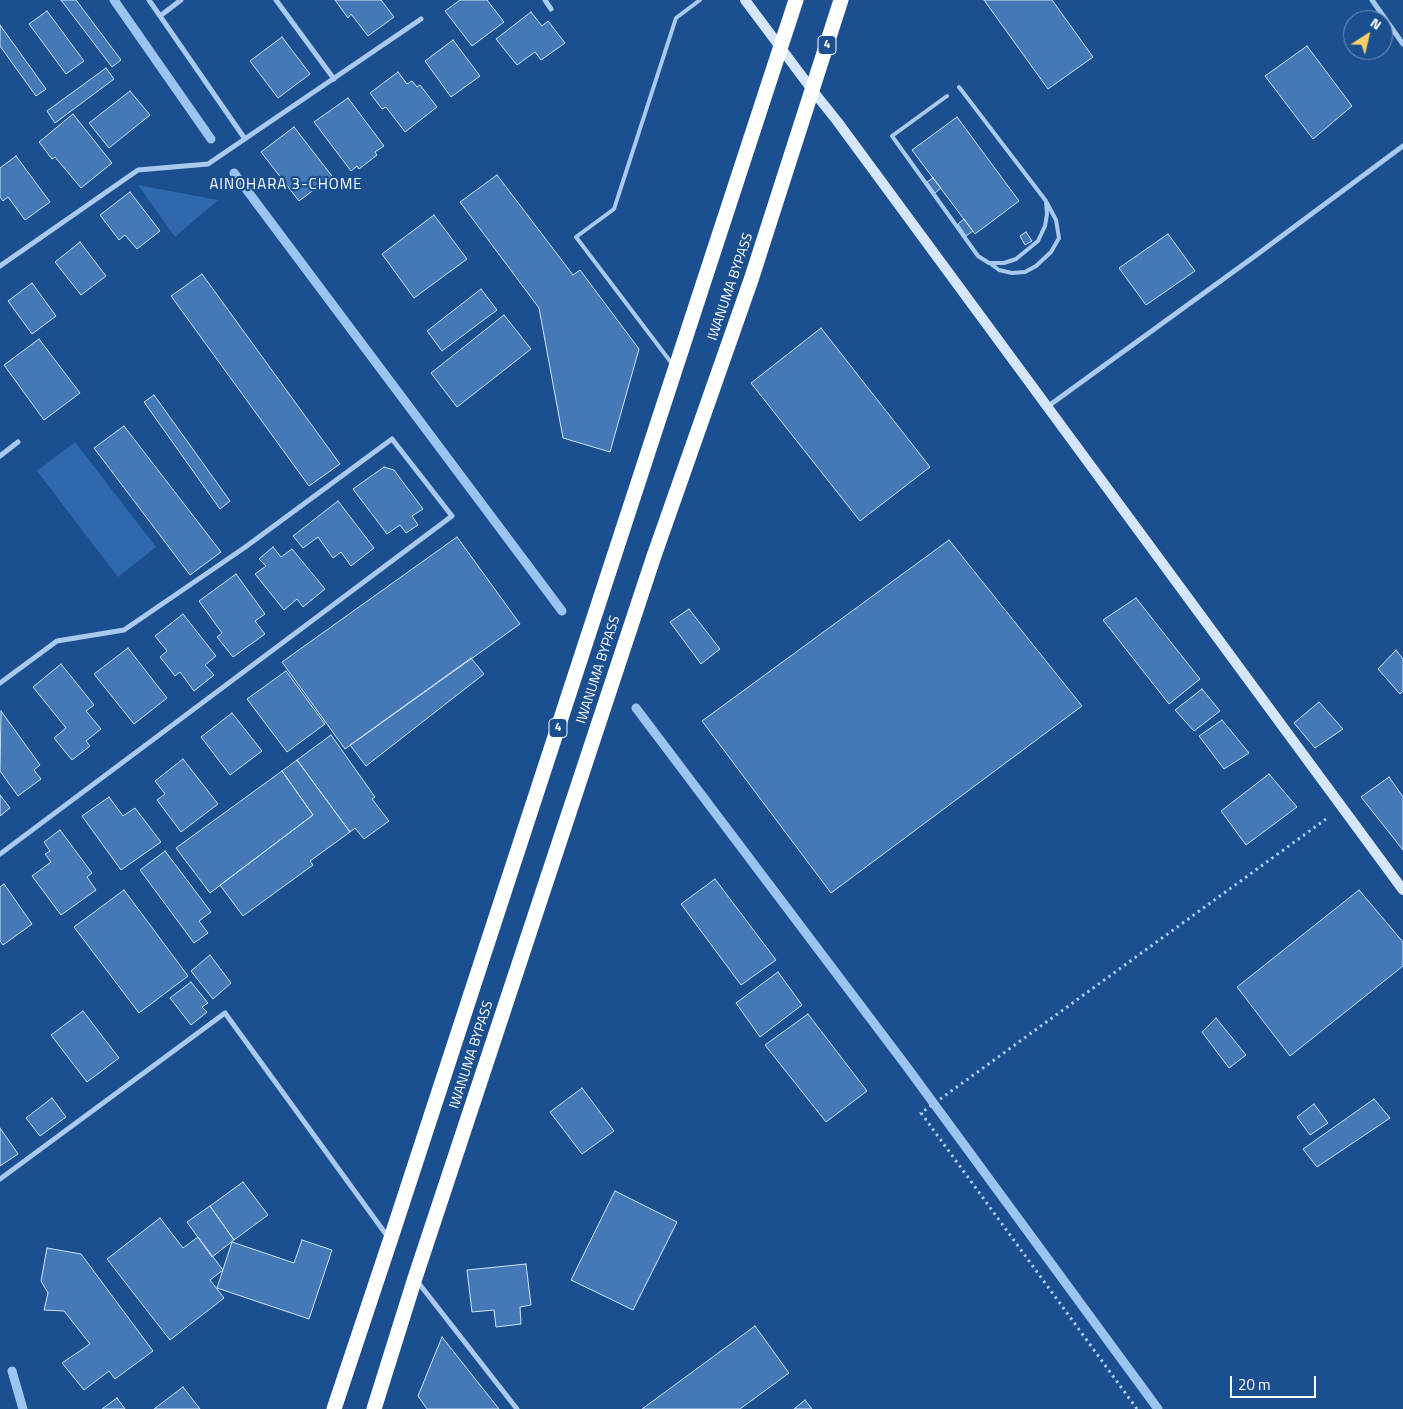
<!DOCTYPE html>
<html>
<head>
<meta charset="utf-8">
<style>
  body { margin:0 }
  #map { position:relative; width:1403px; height:1409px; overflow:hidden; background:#1b4f8f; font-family:"Titillium Web",sans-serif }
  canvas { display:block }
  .north { position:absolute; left:1343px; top:10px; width:50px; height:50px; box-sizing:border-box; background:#1b4f8f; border:1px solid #7695bc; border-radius:50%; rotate:35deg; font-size:14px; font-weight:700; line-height:20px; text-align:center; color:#fff }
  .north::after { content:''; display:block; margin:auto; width:18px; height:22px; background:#ffd166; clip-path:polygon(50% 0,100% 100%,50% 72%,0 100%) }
  .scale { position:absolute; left:1230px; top:1376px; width:86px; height:22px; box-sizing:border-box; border:2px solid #fff; border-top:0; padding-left:6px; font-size:15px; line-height:18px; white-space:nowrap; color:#fff; -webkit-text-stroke:4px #1b4f8f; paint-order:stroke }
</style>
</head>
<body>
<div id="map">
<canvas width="1403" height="1409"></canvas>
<div class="north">N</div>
<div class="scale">20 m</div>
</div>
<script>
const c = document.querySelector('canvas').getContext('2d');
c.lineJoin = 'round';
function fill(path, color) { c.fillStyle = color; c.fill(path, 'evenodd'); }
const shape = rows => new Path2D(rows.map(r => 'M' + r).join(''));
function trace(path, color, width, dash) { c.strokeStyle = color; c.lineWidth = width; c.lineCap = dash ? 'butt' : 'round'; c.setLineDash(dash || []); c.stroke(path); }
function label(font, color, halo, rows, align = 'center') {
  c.font = font + ' "Titillium Web",sans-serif'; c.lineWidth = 4.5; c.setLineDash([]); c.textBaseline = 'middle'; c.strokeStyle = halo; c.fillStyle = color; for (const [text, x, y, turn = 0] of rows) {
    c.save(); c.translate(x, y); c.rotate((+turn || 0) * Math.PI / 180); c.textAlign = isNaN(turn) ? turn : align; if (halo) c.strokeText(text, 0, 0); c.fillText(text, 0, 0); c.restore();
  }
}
fill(shape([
  [138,185,218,200,175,237],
  [75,442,156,547,118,577,37,471]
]), '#2e69ad');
trace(shape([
  [114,0,211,139],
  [234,173,562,611],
  [636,708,907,1067,1158,1409],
  [12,1371,23,1409]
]), '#9cc4f0', 9);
const building = shape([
  [61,0,76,0,121,60,112,67,61,0],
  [335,0,381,0,394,17,368,36,351,14,348,18,335,0],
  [460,0,487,0,504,22,472,46,445,11,460,0],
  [984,0,1052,0,1093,57,1048,89,984,0],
  [47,11,84,61,66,74,29,24,47,11],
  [531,12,542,26,548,21,565,43,541,60,535,52,517,65,496,39,531,12],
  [0,25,46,89,36,96,0,46,0,25],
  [282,37,310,74,278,98,250,61,282,37],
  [453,40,480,76,451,97,425,61,453,40],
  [1307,46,1352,106,1313,139,1265,76,1307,46],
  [106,68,114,79,55,123,47,111,106,68],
  [398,72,407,84,412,81,417,87,420,85,437,107,405,132,386,107,382,109,370,93,398,72],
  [130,91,150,115,109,148,89,123,130,91],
  [348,98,384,146,375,152,377,155,359,169,357,166,351,171,314,122,348,98],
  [73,114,112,163,81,188,55,157,52,159,39,142,73,114],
  [957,117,1019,201,975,234,912,150,957,117],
  [294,127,332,176,299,201,261,152,294,127],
  [16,156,50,202,25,220,8,197,3,201,0,197,0,168,16,156],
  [497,175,573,275,580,270,639,349,610,452,563,438,539,308,460,202,497,175],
  [933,178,941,188,935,193,927,182,933,178],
  [130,192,160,231,137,249,125,235,119,240,100,215,130,192],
  [434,215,467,259,414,298,382,254,434,215],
  [964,219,973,231,966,236,958,224,964,219],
  [1026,232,1032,241,1025,245,1020,236,1026,232],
  [1168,234,1195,271,1146,305,1119,268,1168,234],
  [80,242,106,276,81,295,55,262,80,242],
  [202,274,340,464,309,486,171,296,202,274],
  [32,283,56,316,32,334,8,301,32,283],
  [481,289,497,310,442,351,427,331,481,289],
  [504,315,531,349,457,407,431,373,504,315],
  [821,328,930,467,860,521,751,383,821,328],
  [39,339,80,393,44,420,4,365,39,339],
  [154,395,230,501,220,509,144,402,154,395],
  [124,426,221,552,190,575,94,448,124,426],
  [384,467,394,470,423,509,412,516,418,525,406,533,400,525,387,534,353,489,384,467],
  [338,501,374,548,351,566,341,552,333,558,318,537,303,548,293,536,338,501],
  [457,537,520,624,345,749,282,662,457,537],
  [949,540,1082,706,831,893,702,721,949,540],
  [273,547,281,557,292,549,325,589,303,607,297,599,284,610,255,574,266,566,259,559,273,547],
  [236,574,265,614,255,621,265,634,233,657,217,637,222,633,199,601,236,574],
  [1136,598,1200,679,1169,704,1103,620,1136,598],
  [689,609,720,649,701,664,670,622,689,609],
  [183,614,216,656,205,665,214,675,194,691,180,672,175,676,160,657,167,651,155,636,183,614],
  [128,648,167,698,134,724,94,674,128,648],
  [1396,650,1403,659,1403,691,1400,694,1378,669,1396,650],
  [471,658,484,674,366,766,350,745,471,658],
  [61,664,94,705,86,711,101,729,86,741,90,746,72,760,54,738,66,728,33,687,61,664],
  [286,671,325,724,287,752,247,699,286,671],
  [1202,689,1220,711,1194,731,1175,710,1202,689],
  [1319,702,1343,729,1315,748,1294,723,1319,702],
  [1,711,40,765,34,770,41,779,18,796,0,771,1,711],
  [232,713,262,751,230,775,201,737,232,713],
  [1222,720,1249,753,1224,769,1199,736,1222,720],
  [331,735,375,797,372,799,389,821,364,839,355,828,350,832,297,760,331,735],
  [183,759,218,804,181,832,157,800,165,794,155,781,183,759],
  [297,760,350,832,310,861,313,865,243,916,220,885,313,815,282,771,297,760],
  [282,771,313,815,210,893,176,848,282,771],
  [1269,774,1297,807,1246,845,1221,811,1269,774],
  [1389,777,1403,797,1403,850,1361,797,1389,777],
  [0,795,10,808,0,816,0,795],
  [109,797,123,816,135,808,161,842,121,870,82,816,109,797],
  [60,830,92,873,87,877,96,890,61,915,32,876,51,862,45,854,50,851,44,842,60,830],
  [165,851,211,912,199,921,208,933,194,943,140,870,165,851],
  [715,879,776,960,741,985,681,904,715,879],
  [4,884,32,924,3,945,0,941,0,887,4,884],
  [124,890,188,976,139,1013,74,927,124,890],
  [1359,890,1403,942,1403,966,1290,1056,1237,987,1359,890],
  [210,955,231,983,213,999,191,971,210,955],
  [778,972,802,1005,760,1037,736,1003,778,972],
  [191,982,208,1003,202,1007,207,1012,191,1025,170,998,191,982],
  [83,1011,119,1058,87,1082,51,1035,83,1011],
  [808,1014,867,1091,826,1122,765,1045,808,1014],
  [1216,1018,1246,1055,1229,1068,1202,1032,1216,1018],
  [582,1088,614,1131,582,1154,550,1112,582,1088],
  [52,1098,66,1117,40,1136,26,1118,52,1098],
  [1374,1099,1390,1118,1317,1167,1303,1149,1374,1099],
  [1314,1104,1328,1123,1310,1135,1297,1117,1314,1104],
  [0,1128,18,1154,0,1166,0,1128],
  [243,1182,268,1215,234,1240,210,1206,243,1182],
  [615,1191,677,1222,633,1310,571,1280,615,1191],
  [210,1206,234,1240,212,1257,187,1222,210,1206],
  [160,1218,183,1248,198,1237,223,1270,210,1280,224,1298,170,1340,107,1259,160,1218],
  [302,1240,332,1250,309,1319,217,1288,232,1242,294,1263,302,1240],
  [47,1248,81,1254,153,1351,115,1379,109,1371,84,1390,62,1363,90,1344,64,1311,44,1310,48,1293,41,1281,47,1248],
  [526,1264,531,1305,520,1307,521,1324,496,1327,494,1310,472,1312,467,1270,526,1264],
  [755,1326,789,1373,740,1409,642,1409,755,1326],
  [442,1337,499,1409,427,1409,418,1396,442,1337],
  [183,1387,200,1409,154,1409,183,1387],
  [117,1398,125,1409,102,1409,117,1398],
  [805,1400,812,1409,794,1409,805,1400]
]);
fill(building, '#4478b7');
trace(building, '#cfe3fa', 1);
trace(shape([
  [1137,1409,921,1113,1326,819]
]), '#a9c9ee', 3, [2.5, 4]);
trace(shape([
  [947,96,892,136,978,256,989,263,1004,263,1016,259,1038,241,1045,226,1047,214,1046,201,959,87],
  [991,264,999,270,1012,273,1025,272,1036,266,1051,252,1059,238,1056,220,1047,203],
  [673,365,576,237,614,209,676,18,700,0]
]), '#a9c9ee', 4);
trace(shape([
  [149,0,245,139],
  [276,0,334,79],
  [545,0,551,9],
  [1372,0,1403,44],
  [160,16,181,0],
  [0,266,138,170,208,164,421,19],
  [1047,407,1255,256,1403,146],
  [0,456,18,442],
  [0,683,57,641,124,630,244,548,392,439,452,516,0,854],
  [0,1179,225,1013,388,1237],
  [417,1281,517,1409]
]), '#a9c9ee', 5);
trace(shape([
  [745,0,813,91,837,121,1403,890]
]), '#d6e6fa', 10);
trace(shape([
  [334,1409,390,1241,796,0],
  [374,1409,415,1278,654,556,751,280,841,0]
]), '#fff', 15);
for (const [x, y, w] of [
  [827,45,18],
  [558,728,18]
]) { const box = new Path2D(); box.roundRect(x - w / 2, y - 9.5, w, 19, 4); c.fillStyle = '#1b4f8f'; c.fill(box); trace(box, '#fff', 1); }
label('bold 12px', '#fff', null, [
  ["4",827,45],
  ["4",558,728]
]);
label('14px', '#fff', '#1b4f8f', [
  ["IWANUMA BYPASS",731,287,-71],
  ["IWANUMA BYPASS",599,670,-72],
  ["IWANUMA BYPASS",472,1055,-72]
]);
c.letterSpacing = '1px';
label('15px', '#fff', '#1b4f8f', [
  ["AINOHARA 3-CHOME",286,185]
]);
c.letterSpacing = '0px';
</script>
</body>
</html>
